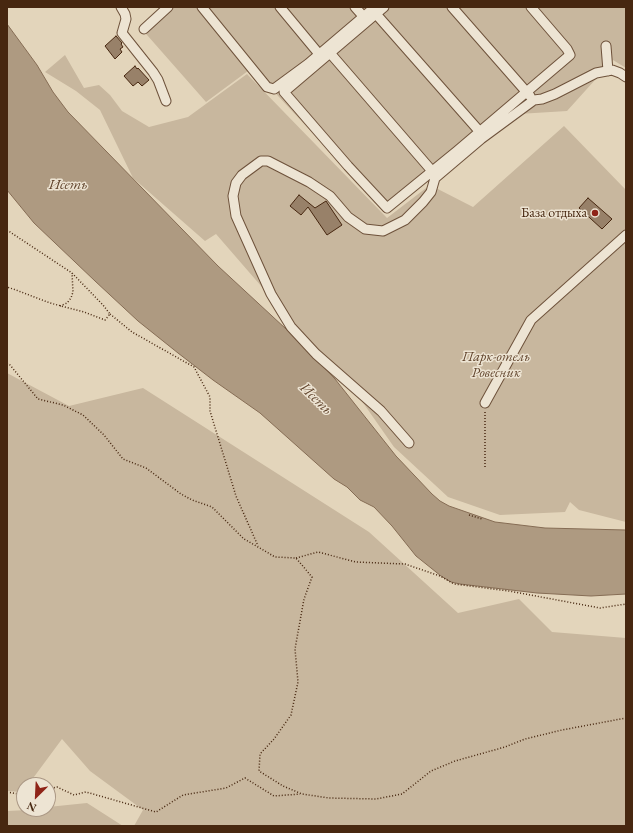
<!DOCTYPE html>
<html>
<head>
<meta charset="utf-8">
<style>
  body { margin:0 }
  #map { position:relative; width:633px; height:833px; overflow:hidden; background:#e3d5bb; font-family:"EB Garamond",serif }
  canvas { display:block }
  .frame { position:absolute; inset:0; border:8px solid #472710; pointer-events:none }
  .north { position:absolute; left:16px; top:777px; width:40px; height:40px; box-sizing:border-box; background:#ede4d3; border:1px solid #ab9885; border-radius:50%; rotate:204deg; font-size:11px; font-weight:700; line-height:16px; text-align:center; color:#472710 }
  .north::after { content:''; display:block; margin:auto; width:14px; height:18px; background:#8f2418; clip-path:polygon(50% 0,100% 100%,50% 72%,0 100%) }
</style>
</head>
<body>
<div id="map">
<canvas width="633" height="833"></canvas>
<div class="frame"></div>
<div class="north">N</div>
</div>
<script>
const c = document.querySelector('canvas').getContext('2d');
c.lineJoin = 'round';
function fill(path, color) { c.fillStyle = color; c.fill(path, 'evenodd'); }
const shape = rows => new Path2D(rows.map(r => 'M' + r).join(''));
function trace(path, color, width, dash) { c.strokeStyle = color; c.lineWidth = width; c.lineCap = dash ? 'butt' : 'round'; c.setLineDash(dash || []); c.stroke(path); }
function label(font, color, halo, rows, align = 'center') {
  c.font = font + ' "EB Garamond",serif'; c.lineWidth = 3; c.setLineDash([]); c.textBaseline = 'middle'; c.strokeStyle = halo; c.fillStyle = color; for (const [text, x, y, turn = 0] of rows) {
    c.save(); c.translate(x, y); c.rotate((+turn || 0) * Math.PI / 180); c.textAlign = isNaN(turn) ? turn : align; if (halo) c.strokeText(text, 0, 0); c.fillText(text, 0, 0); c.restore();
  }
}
fill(shape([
  [162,7,626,7,626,68,613,60,567,111,502,115,387,213,252,68,206,102,140,27],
  [65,55,84,88,99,85,110,95,122,111,149,127,188,117,247,74,387,218,430,185,473,207,564,126,626,190,626,522,579,510,570,502,565,512,500,515,448,497,394,447,345,377,333,369,216,234,205,241,133,178,100,110,76,91,45,72],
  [7,373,69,406,143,388,369,532,458,613,519,599,552,632,626,638,626,826,134,826,143,810,90,771,62,739,28,785,24,785,23,792,7,791],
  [87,803,123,826,7,826,7,811,48,809,48,807]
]), '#c8b79e');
const water = shape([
  [7,24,37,65,53,92,68,112,218,266,299,341,335,379,396,456,432,494,440,501,449,506,495,522,545,528,626,530,626,594,591,596,537,593,460,584,451,582,441,576,416,556,392,526,374,507,360,500,347,487,334,479,260,413,213,380,178,353,138,321,95,281,34,223,7,190,7,24]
]);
fill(water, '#ae9a81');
trace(water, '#856c54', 1);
const building = shape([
  [116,36,122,43,121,44,123,47,120,49,122,52,115,59,105,46,116,36],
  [135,66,137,69,138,68,149,80,142,86,138,82,133,86,124,76,135,66],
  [299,195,315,208,326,201,342,225,327,235,308,207,301,215,290,206,299,195],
  [588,198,612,219,602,229,579,208,588,198]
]);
fill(building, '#988169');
trace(building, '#472710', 1);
const minor = shape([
  [121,7,125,14,126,19,122,33,153,72,158,80,166,101],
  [202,7,267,87,274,89,308,64,375,7],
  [280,7,319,54],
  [355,7,363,16],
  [384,7,284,92,348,166,387,208,457,151,570,55,567,49,531,7],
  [452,7,530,96],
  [376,14,480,132],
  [144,29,168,7],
  [606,46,608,71],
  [330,53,432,171],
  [485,403,531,320,626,235],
  [409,443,381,411,316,354,291,327,271,294,236,216,233,196,236,183,242,175,261,161,268,161,309,182,330,196,348,217,365,229,383,231,405,220,423,202,431,192,435,178,481,139,534,100,542,99,555,94,596,73,612,70,620,73,626,77]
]);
trace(minor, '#6e523b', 11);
trace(shape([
  [7,230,72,273,103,305,110,314,105,320,84,312,50,303,16,290,7,287],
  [60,306,67,303,71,298,73,292,72,273],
  [110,314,132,332,194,367,210,397,210,411,236,496,258,546],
  [7,363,10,365,38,399,63,405,83,415,104,435,123,459,146,468,181,494,192,500,212,507,244,539,258,547,275,557,296,558,312,577,304,599,295,649,298,682,291,715,274,739,260,754,259,771,283,786,302,794,329,798,376,799,402,794,431,771,455,761,505,747,525,739,562,730,626,718],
  [485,467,485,411],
  [469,515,482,519],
  [296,558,318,552,356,562,405,564,440,576,454,584,509,591,600,608,626,604],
  [48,789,57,787,74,795,86,792,156,812,183,795,226,788,245,778,274,796,300,794],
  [7,792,24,795]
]), '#472710', 1.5, [1, 2]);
trace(minor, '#ede4d3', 9);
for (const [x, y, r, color] of [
  [595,213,4,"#8f2418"]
]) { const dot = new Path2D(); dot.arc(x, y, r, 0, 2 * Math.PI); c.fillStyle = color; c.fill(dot); trace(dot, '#ede4d3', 1.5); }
label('14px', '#472710', '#ede4d3', [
  ["База отдыха",587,213]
], 'right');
label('italic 14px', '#61442c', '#ede4d3', [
  ["Парк-отель",496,357],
  ["Ровесник",496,373]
]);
label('italic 15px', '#61442c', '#ede4d3', [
  ["Исеть",68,185],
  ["Исеть",316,399,44]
]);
</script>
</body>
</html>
